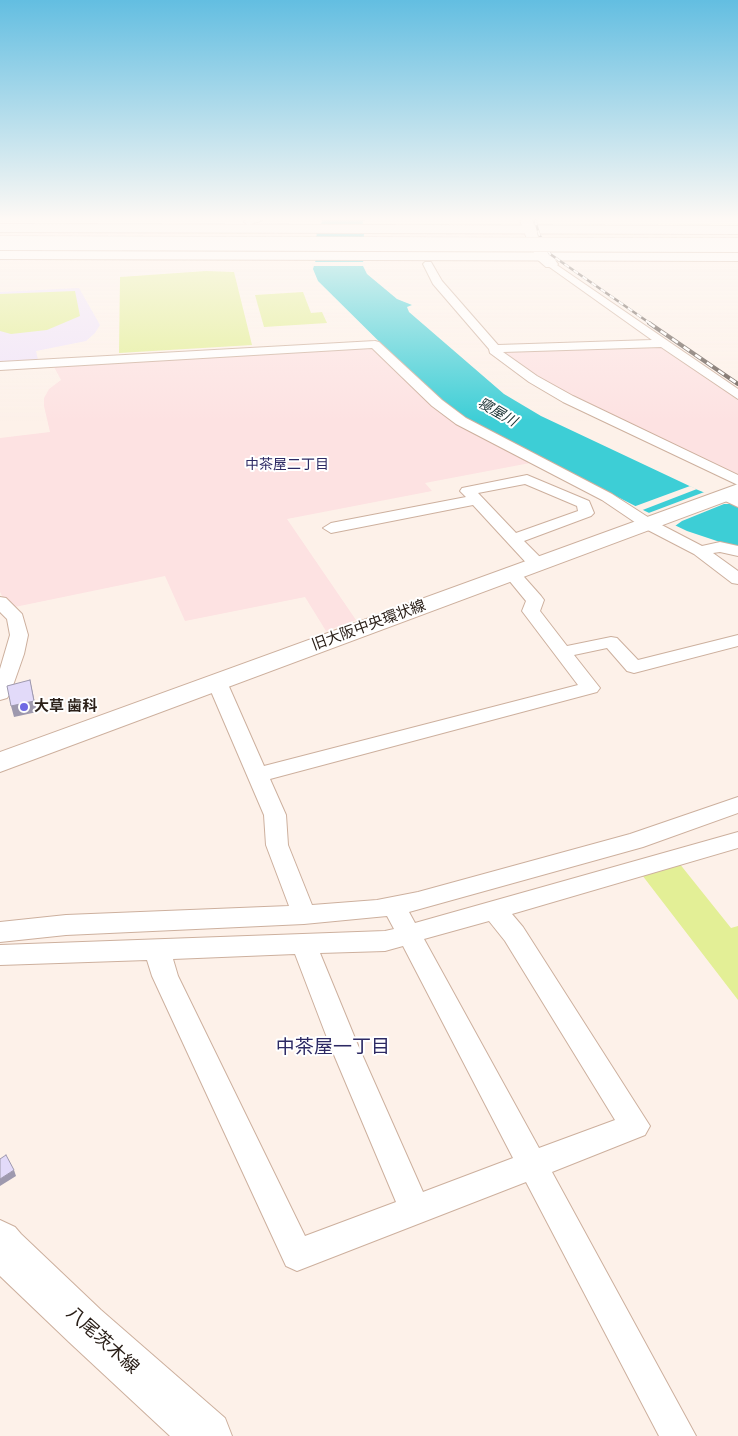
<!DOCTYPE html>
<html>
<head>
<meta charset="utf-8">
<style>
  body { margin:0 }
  canvas { display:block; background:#fdf1e9 }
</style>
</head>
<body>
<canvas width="738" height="1436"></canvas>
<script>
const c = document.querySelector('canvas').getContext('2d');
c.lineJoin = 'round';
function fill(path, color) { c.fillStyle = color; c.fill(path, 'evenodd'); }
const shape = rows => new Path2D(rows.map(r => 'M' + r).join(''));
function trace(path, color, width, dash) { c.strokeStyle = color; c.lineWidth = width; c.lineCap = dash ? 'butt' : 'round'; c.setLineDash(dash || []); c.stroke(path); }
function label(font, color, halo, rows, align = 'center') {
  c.font = font + ' Poppins,"Noto Sans JP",sans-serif'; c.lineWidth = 4; c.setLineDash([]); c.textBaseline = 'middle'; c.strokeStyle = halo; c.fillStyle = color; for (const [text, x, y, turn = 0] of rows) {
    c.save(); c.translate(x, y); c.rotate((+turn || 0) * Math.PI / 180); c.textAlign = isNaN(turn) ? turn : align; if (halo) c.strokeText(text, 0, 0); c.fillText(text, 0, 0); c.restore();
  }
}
fill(shape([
  [659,345,738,400,738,477,536,379,500,351],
  [374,348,469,431,530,463,425,483,432,491,287,519,356,620,326,631,305,597,185,621,165,576,10,608,5,602,0,592,0,438,50,432,44,406,44,398,49,389,61,380,53,365]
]), '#fde2e2');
fill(shape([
  [79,288,100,325,95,333,86,341,36,351,38,360,0,362,0,292]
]), '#f0e4f9');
fill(shape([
  [206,271,234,272,252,345,119,353,120,277],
  [75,291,80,316,47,330,11,334,0,331,0,294],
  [303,292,311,313,322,312,327,323,264,327,255,295],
  [679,863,731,928,738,926,738,1000,642,875]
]), '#e3ef96');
fill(shape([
  [322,220,366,220,363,221,362,230,364,233,363,266,367,274,397,299,412,305,407,307,409,312,504,394,541,416,698,490,738,506,738,548,687,531,645,511,462,417,415,377,318,281,313,269,316,259,312,259,317,233,320,233]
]), '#3dced6');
fill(shape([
  [313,262,366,262,366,266,312,266],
  [690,486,697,489,640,511,633,507],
  [707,491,738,504,724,504,682,521,675,526,646,514]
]), '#fdf1e9');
const street = shape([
  [245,220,263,220,248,225,244,222,245,220],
  [425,262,431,262,442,281,498,345,652,340,548,266,546,264,551,261,738,389,738,399,661,347,503,352,537,376,573,396,738,475,738,485,563,402,529,382,490,353,489,349,433,284,423,264,425,262],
  [375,341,379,342,442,400,466,418,612,494,654,521,702,546,720,542,738,546,738,556,720,552,713,553,738,571,738,584,732,583,694,554,642,527,602,500,456,424,432,406,372,348,0,370,0,362,375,341],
  [527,475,589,501,594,513,591,516,524,541,543,560,545,564,543,568,531,568,473,505,331,533,323,528,331,523,466,497,460,491,462,488,527,475],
  [525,484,577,506,578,511,516,533,478,493,525,484],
  [724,491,738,496,738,507,719,498,717,495,724,491],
  [511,568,517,569,541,596,544,600,540,611,567,646,611,637,617,638,638,660,738,635,738,646,634,673,627,671,607,648,574,655,600,688,597,692,270,779,286,815,288,845,312,905,377,900,418,892,630,834,738,797,738,813,643,847,409,912,415,923,738,832,738,848,512,914,523,927,650,1126,645,1135,552,1172,696,1436,659,1436,526,1182,297,1271,286,1266,152,976,147,960,0,965,0,945,385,931,394,929,387,916,304,924,66,935,0,942,0,922,66,915,289,906,266,845,264,815,207,682,210,678,217,676,224,678,227,682,264,766,578,685,522,611,526,601,503,573,505,569,511,568],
  [489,921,505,941,615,1120,539,1148,424,939,489,921],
  [403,946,513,1158,423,1192,357,1043,320,953,385,951,403,946],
  [295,954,329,1043,396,1202,305,1236,178,976,173,959,295,954],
  [0,597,6,598,22,614,28,635,24,654,10,694,7,698,0,700,0,669,10,635,7,619,0,612,0,597]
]);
const secondary = shape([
  [520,220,532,220,540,242,558,264,556,267,546,267,538,260,528,242,520,220]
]);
const primary = shape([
  [0,224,738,226,738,234,0,232,0,224],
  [0,251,738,253,738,261,0,259,0,251],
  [738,484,738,497,0,772,0,752,738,484],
  [0,1220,15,1227,21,1234,101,1310,225,1418,232,1436,170,1436,69,1342,0,1276,0,1220]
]);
trace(street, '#cdb09e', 2);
trace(secondary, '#cdb09e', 2);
trace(primary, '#cdb09e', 2);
fill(street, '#fff');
fill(secondary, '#fff');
fill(primary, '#fff');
const railFar1 = shape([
  [535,220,539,234,550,254,651,324]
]);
const rail = shape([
  [649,323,738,384]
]);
trace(railFar1, '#685c55', 2.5);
trace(rail, '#685c55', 4);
trace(railFar1, '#fff', 2, [5.5]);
trace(rail, '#fff', 2.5, [7]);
const highwayBridge = shape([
  [0,243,738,245]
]);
trace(highwayBridge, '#cdb09e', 15, []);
trace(highwayBridge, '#fff', 14);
fill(shape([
  [30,680,37,712,14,717,11,706],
  [14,1170,16,1176,0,1186,0,1179]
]), '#9e99ae');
const building = shape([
  [30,680,34,701,11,706,7,686,30,680],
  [6,1155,14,1170,0,1179,0,1159,6,1155]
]);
fill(building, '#e2daf9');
trace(building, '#9e99ae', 1);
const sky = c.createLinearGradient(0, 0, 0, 421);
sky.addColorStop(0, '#63bee1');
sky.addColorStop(0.52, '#fef9f5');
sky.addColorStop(1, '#fef9f500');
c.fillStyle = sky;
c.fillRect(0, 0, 738, 421);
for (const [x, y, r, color] of [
  [24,707,5,"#6f69e3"]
]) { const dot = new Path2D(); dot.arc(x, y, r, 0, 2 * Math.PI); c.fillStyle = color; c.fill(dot); trace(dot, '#fff', 2); }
label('italic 14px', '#193032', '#fff', [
  ["寝屋川",497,413,30]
]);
label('14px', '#2d2a64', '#fff', [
  ["中茶屋二丁目",287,465]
]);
label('15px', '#2b2019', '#fff', [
  ["旧大阪中央環状線",369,626,-20]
]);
label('bold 15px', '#2b2019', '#fff', [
  ["大草 歯科",34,707]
], 'left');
label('18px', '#2b2019', '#fff', [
  ["八尾茨木線",102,1341,42]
]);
label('19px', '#2d2a64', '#fff', [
  ["中茶屋一丁目",333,1048]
]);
</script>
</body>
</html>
